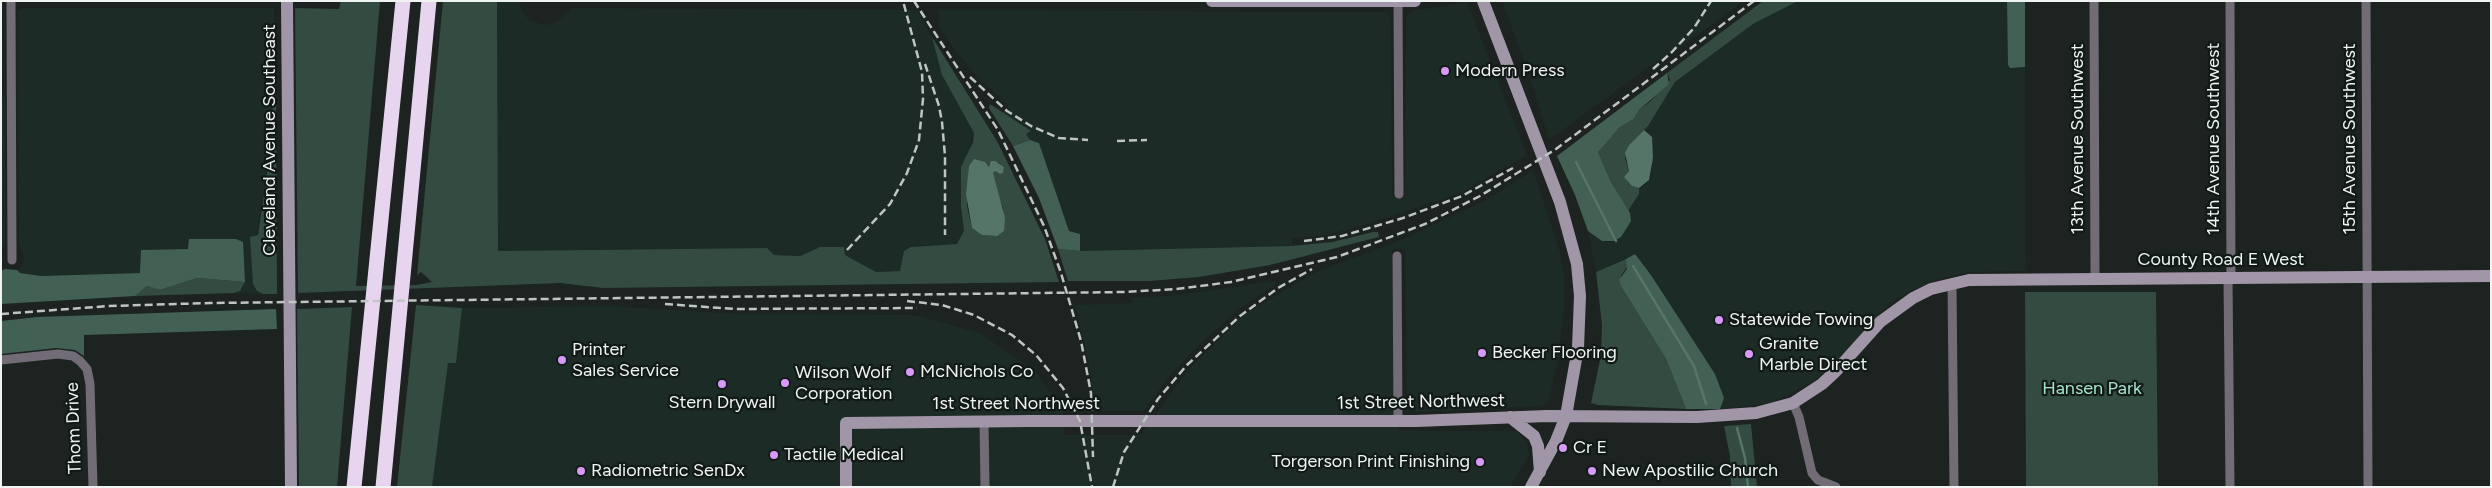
<!DOCTYPE html>
<html>
<head>
<meta charset="utf-8">
<style>
  body { margin:0 }
  #map { position:relative; width:2492px; height:488px; overflow:hidden; background:#1c2320; font-family:Figtree,sans-serif }
  canvas { display:block }
  .frame { position:absolute; inset:0; border:2px solid #eff4f2; pointer-events:none }
</style>
</head>
<body>
<div id="map">
<canvas width="2492" height="488"></canvas>
<div class="frame"></div>
</div>
<script>
const c = document.querySelector('canvas').getContext('2d');
c.lineJoin = 'round';
function fill(path, color) { c.fillStyle = color; c.fill(path, 'evenodd'); }
const shape = rows => new Path2D(rows.map(r => 'M' + r).join(''));
function trace(path, color, width, dash) { c.strokeStyle = color; c.lineWidth = width; c.lineCap = dash ? 'butt' : 'round'; c.setLineDash(dash || []); c.stroke(path); }
function label(font, color, halo, rows, align = 'center') {
  c.font = font + ' Figtree,sans-serif'; c.lineWidth = 4.5; c.setLineDash([]); c.textBaseline = 'middle'; c.strokeStyle = halo; c.fillStyle = color; for (const [text, x, y, turn = 0] of rows) {
    c.save(); c.translate(x, y); c.rotate((+turn || 0) * Math.PI / 180); c.textAlign = isNaN(turn) ? turn : align; if (halo) c.strokeText(text, 0, 0); c.fillText(text, 0, 0); c.restore();
  }
}
fill(shape([
  [497,1,520,1,521,9,529,20,545,25,555,23,572,8,917,10,932,37,942,75,974,133,969,151,961,207,964,231,960,241,949,245,916,246,904,251,900,271,876,272,845,255,844,247,820,247,800,256,774,255,766,248,498,251],
  [1502,1,1743,1,1705,30,1643,71,1549,140,1531,80],
  [1798,1,2007,1,2008,23,2015,68,2025,67,2026,271,1969,272,1939,279,1917,288,1893,301,1880,313,1829,370,1814,381,1771,403,1720,409,1715,374,1651,275,1635,254,1596,272,1588,231,1606,242,1614,242,1621,237,1630,213,1628,211,1639,194,1639,188,1645,185,1651,175,1653,158,1647,131,1644,130,1675,82,1753,24],
  [1467,2,1527,155,1464,191,1438,201,1347,230,1320,236,1292,238,1292,246,1080,251,1080,234,1069,231,1039,143,1030,140,1025,134,1030,131,1002,114,1008,106,971,70,949,42,939,26,938,10,1387,12,1390,17,1391,47,1392,196,1405,196,1406,17,1412,11],
  [24,8,274,8,276,82,272,90,271,145,257,235,257,291,263,294,234,293,243,288,245,274,189,239,189,249,156,249,140,273,41,276,20,273,17,270,23,264,24,257,19,244,18,12],
  [1,97,5,97,5,244,1,251],
  [1533,170,1560,252,1564,277,1564,307,1559,354,1549,400,1543,406,1417,412,1409,409,1407,404,1405,249,1392,250,1394,405,1392,409,1400,431,1516,431,1527,442,1529,455,1510,487,432,487,448,363,456,362,462,308,609,306,738,314,915,315,980,333,1036,372,1063,411,1064,435,1140,435,1189,369,1246,313,1316,272,1399,241,1488,199],
  [1274,281,1276,284,1239,309,1196,348,1168,378,1144,411,1095,411,1090,368,1075,305,1132,303,1132,298,1178,295]
]), '#1c2b25');
fill(shape([
  [341,1,380,1,356,286,417,285,432,282,421,272,417,275,443,1,497,1,498,251,767,248,774,255,800,256,820,247,844,247,845,255,876,272,900,271,904,251,911,247,957,244,964,231,961,207,961,167,973,142,974,133,942,75,932,37,997,141,1045,239,1059,282,603,288,560,283,298,293,295,8,339,9],
  [985,162,989,167,990,164,999,163,1004,168,1000,174,995,171,992,173,996,190,1003,208,997,236,983,235,972,228,967,206,969,167],
  [1763,1,1798,1,1753,24,1675,82,1648,126,1629,145,1625,158,1629,171,1627,173,1632,186,1639,188,1639,194,1628,211,1611,182,1598,152,1602,146,1619,128,1634,119,1639,110,1651,101,1670,80,1667,73],
  [276,82,277,294,263,294,257,291,253,284,250,237,258,235,271,146,272,90],
  [990,104,1031,131,1026,134,1030,140,1013,146,989,108],
  [1373,232,1378,232,1379,237,1270,265,1199,277,1150,281,1068,281,1058,249,1080,251,1291,246,1332,242],
  [1626,259,1628,266,1621,276,1622,288,1666,359,1686,409,1598,405,1591,403,1601,355,1602,325,1596,272],
  [197,278,245,282,240,291,234,293,135,296,147,286,160,290],
  [2025,292,2156,292,2158,487,2026,487],
  [416,305,462,308,456,363,448,363,432,487,397,487],
  [352,307,337,487,299,487,297,309],
  [1751,424,1757,487,1731,487,1730,456,1724,426]
]), '#334b41');
fill(shape([
  [2007,1,2025,1,2025,67,2010,68,2008,65],
  [1667,73,1669,84,1639,110,1634,119,1619,128,1598,152,1611,182,1630,213,1631,221,1621,237,1614,241,1602,241,1588,231,1575,195,1557,156],
  [1030,140,1039,143,1069,231,1080,234,1080,251,1058,249,1039,198,1013,146],
  [189,239,236,239,243,242,245,282,197,278,160,290,147,286,135,296,1,304,1,271,5,269,17,270,20,273,41,276,140,273,141,250,188,249],
  [1635,254,1651,275,1715,374,1724,398,1720,409,1686,409,1666,359,1622,288,1619,280,1627,269,1626,259],
  [276,309,277,329,84,335,84,356,75,350,56,348,1,354,1,321,37,317]
]), '#426054');
fill(shape([
  [1644,130,1652,137,1653,158,1649,180,1639,188,1632,186,1624,177,1629,171,1625,153,1629,145],
  [974,159,985,162,989,167,991,161,995,161,1004,167,1003,173,1000,174,995,171,993,173,1005,218,1004,231,997,236,982,235,972,228,966,194,969,166]
]), '#567569');
trace(shape([
  [1576,162,1616,241],
  [1633,266,1694,366,1706,404],
  [1737,428,1745,458,1748,487]
]), '#567569', 2.5);
trace(shape([
  [11,1,12,260],
  [1398,1,1399,194],
  [2094,1,2095,278],
  [2230,1,2231,278],
  [2366,1,2368,487],
  [1397,256,1398,421],
  [2228,278,2230,487],
  [1952,283,1954,487],
  [1,360,58,354,73,356,80,361,87,369,90,384,93,487],
  [1793,403,1799,417,1812,473,1818,480,1836,487],
  [984,421,985,487]
]), '#726c76', 9);
trace(shape([
  [287,1,291,487],
  [1212,1,1415,1],
  [1483,1,1560,202,1577,264,1580,296,1578,348,1566,416,1556,441,1531,487],
  [1510,417,1534,436,1538,446,1540,472],
  [846,487,846,423,1029,421,1416,421,1547,416,1697,417,1756,413,1793,403,1822,384,1836,371,1880,322,1913,298,1931,289,1969,280,2491,276]
]), '#a196a7', 12);
trace(shape([
  [354,487,403,1],
  [383,487,429,1]
]), '#e7d5f0', 15);
trace(shape([
  [914,1,998,130,1044,226,1061,273,1081,341,1091,393,1093,457],
  [925,64,939,106,942,122,945,156,945,235],
  [1653,69,1672,52,1694,28,1711,1],
  [970,77,1007,111,1031,126,1059,138,1088,140],
  [1117,141,1147,140],
  [1304,241,1342,236,1403,218,1462,196,1513,168],
  [847,250,890,204,907,173,919,140,923,99,922,72,903,1],
  [907,301,942,305,974,315,1012,335,1036,355,1063,388,1080,421,1092,487],
  [665,304,735,309,917,308],
  [1,314,109,306,210,303,1125,292,1176,289,1231,282,1337,257,1425,224,1480,196,1556,149,1754,1],
  [1113,487,1124,452,1158,399,1187,365,1240,316,1278,288,1312,269]
]), '#bfc5c3', 2.5, [8, 4]);
for (const [x, y, r, color] of [
  [1445,71,5,"#d89af8"],
  [1719,320,5,"#d89af8"],
  [1482,353,5,"#d89af8"],
  [1749,354,5,"#d89af8"],
  [562,360,5,"#d89af8"],
  [910,372,5,"#d89af8"],
  [785,383,5,"#d89af8"],
  [722,384,5,"#d89af8"],
  [1563,448,5,"#d89af8"],
  [774,455,5,"#d89af8"],
  [1480,462,5,"#d89af8"],
  [581,471,5,"#d89af8"],
  [1592,471,5,"#d89af8"]
]) { const dot = new Path2D(); dot.arc(x, y, r, 0, 2 * Math.PI); c.fillStyle = color; c.fill(dot); trace(dot, '#121a17', 2); }
label('18px', '#eff4f2', '#121a17', [
  ["Modern Press",1455,71],
  ["Statewide Towing",1729,320],
  ["Granite",1759,344],
  ["Marble Direct",1759,365],
  ["Printer",572,350],
  ["Sales Service",572,371],
  ["Becker Flooring",1492,353],
  ["McNichols Co",920,372],
  ["Wilson Wolf",795,373],
  ["Corporation",795,394],
  ["Stern Drywall",722,403,"center"],
  ["Cr E",1573,448],
  ["Tactile Medical",784,455],
  ["Torgerson Print Finishing",1470,462,"right"],
  ["Radiometric SenDx",591,471],
  ["New Apostilic Church",1602,471]
], 'left');
label('18px', '#eff4f2', '#121a17', [
  ["13th Avenue Southwest",2078,139,-90],
  ["14th Avenue Southwest",2214,139,-90],
  ["15th Avenue Southwest",2350,139,-90],
  ["Cleveland Avenue Southeast",270,140,-90],
  ["County Road E West",2221,260],
  ["1st Street Northwest",1421,402,-1],
  ["1st Street Northwest",1016,404],
  ["Thom Drive",74,428,-92]
]);
label('18px', '#a5e2ca', '#121a17', [
  ["Hansen Park",2092,389]
]);
</script>
</body>
</html>
